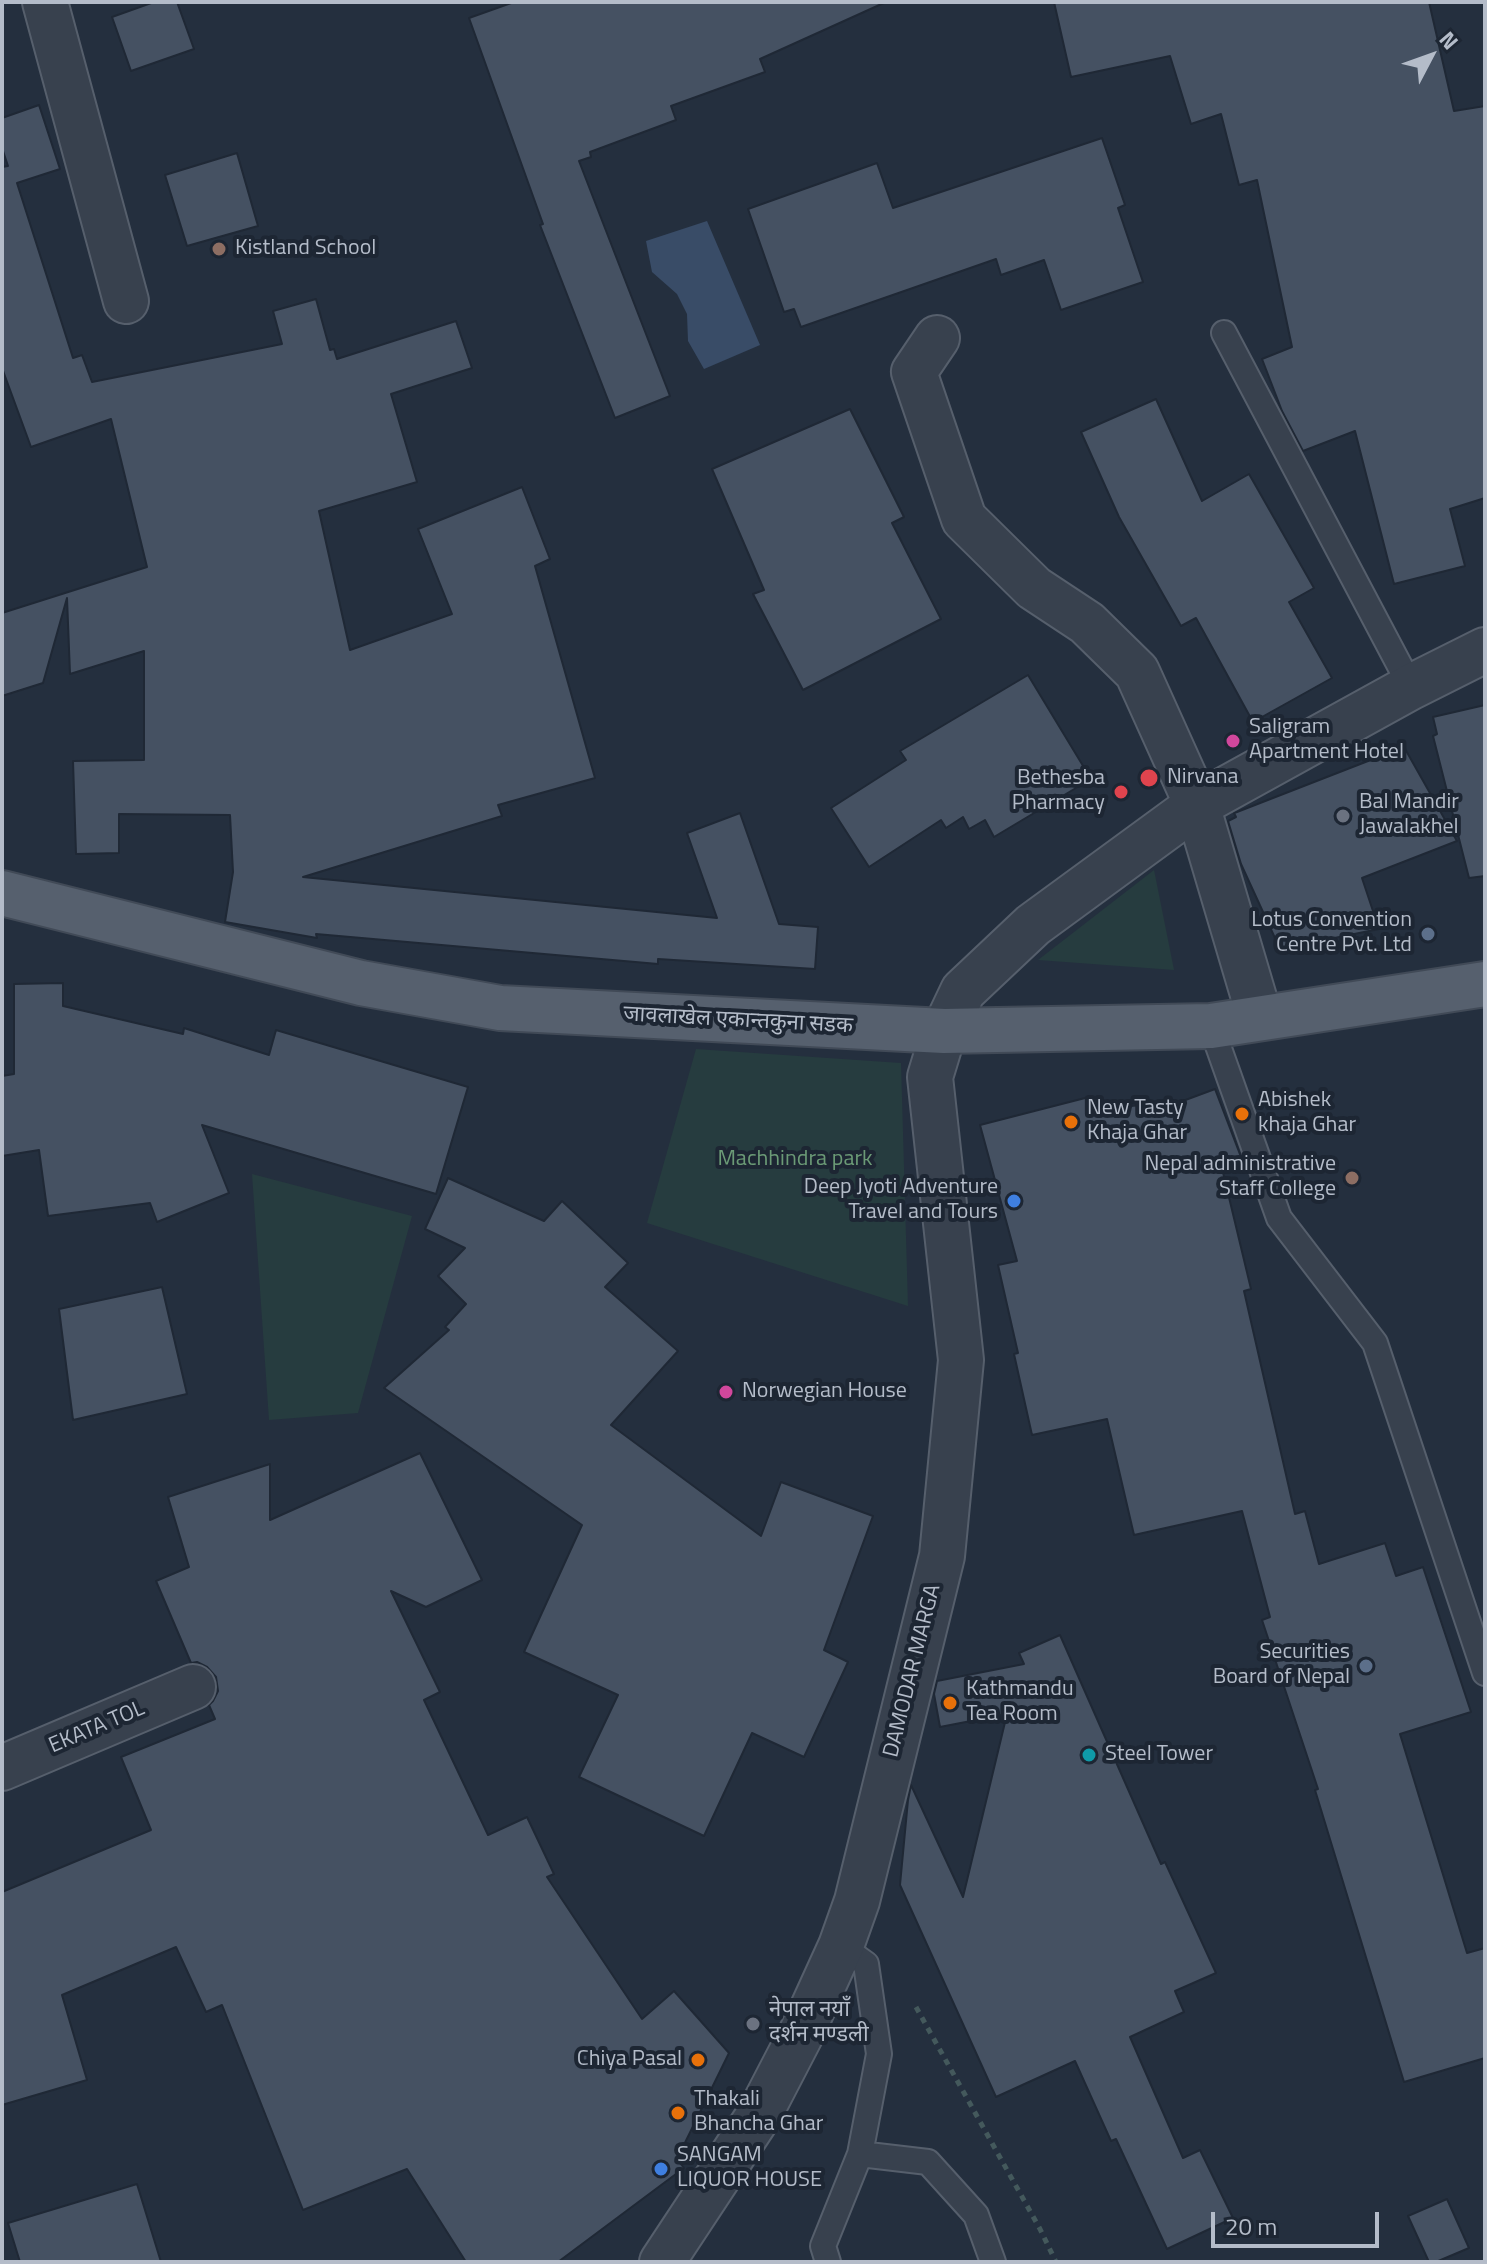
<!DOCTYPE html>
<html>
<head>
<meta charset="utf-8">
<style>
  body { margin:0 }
  #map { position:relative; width:1487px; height:2264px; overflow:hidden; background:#242f3e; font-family:"Titillium Web",sans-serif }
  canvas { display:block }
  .frame { position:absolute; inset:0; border:4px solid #b4bcc9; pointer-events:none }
  .north { position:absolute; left:1391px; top:16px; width:80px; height:80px; -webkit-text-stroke:6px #1d2633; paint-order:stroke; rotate:49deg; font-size:22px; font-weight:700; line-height:32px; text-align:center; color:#b4bcc9 }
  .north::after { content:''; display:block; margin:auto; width:28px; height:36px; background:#b4bcc9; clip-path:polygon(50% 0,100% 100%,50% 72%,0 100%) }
  .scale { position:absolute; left:1211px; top:2212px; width:168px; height:36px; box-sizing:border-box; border:4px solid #b4bcc9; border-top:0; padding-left:10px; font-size:24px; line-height:28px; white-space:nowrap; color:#b4bcc9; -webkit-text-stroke:6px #1d2633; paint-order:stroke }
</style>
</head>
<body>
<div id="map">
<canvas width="1487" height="2264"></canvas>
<div class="frame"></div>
<div class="north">N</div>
<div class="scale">20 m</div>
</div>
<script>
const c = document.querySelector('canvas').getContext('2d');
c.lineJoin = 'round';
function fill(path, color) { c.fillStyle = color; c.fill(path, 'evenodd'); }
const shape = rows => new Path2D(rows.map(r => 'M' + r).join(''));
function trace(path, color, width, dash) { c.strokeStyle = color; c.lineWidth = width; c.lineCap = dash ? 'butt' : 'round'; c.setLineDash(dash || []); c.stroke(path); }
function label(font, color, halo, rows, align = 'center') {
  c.font = font + ' "Titillium Web","Noto Sans Devanagari",sans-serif'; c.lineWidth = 8; c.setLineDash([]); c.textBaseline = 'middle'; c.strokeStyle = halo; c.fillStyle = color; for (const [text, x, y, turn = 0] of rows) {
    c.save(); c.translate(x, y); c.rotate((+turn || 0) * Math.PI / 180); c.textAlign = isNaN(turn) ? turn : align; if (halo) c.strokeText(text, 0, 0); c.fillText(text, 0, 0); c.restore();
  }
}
fill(shape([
  [1154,870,1174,970,1038,960],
  [696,1049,901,1063,908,1306,647,1223],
  [252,1174,412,1216,358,1413,269,1420]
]), '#263c3f');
fill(shape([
  [707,221,760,345,704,369,688,341,687,314,677,294,652,272,646,241]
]), '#394c67');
const building = shape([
  [154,2,177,2,194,49,131,71,112,17,154,2],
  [514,2,886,2,760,59,765,72,671,106,676,120,590,152,591,157,579,161,670,396,615,418,540,225,543,224,469,18,514,2],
  [1054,2,1429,2,1454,111,1485,106,1485,498,1450,509,1465,566,1394,584,1355,431,1303,451,1282,411,1262,359,1292,347,1257,180,1239,185,1221,114,1191,124,1170,56,1071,77,1054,2],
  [39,105,60,169,17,183,73,358,82,355,92,382,282,344,273,311,316,299,330,350,334,349,337,359,456,321,472,368,391,394,417,482,319,511,350,650,452,614,418,529,522,487,550,559,535,566,595,778,498,805,502,816,303,877,717,918,687,833,740,813,779,924,818,927,815,969,658,959,658,964,316,934,317,938,225,922,233,872,230,815,119,814,119,853,76,854,73,761,144,760,144,651,70,674,67,598,43,683,2,696,2,613,147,567,111,419,31,447,2,368,2,167,8,166,2,148,2,118,39,105],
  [1102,138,1125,205,1118,208,1143,282,1061,310,1044,260,1001,275,996,259,801,327,794,309,784,312,748,209,877,163,893,208,1102,138],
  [237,153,258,226,187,246,165,175,237,153],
  [1156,399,1202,501,1249,474,1314,588,1289,602,1332,678,1253,722,1196,618,1181,626,1119,517,1081,432,1156,399],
  [850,409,904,517,892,523,941,619,803,690,753,594,764,590,712,469,850,409],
  [1028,675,1091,779,994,837,985,820,969,829,963,817,946,828,941,820,869,867,831,808,906,760,900,751,1028,675],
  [1485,705,1485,876,1469,878,1433,736,1437,734,1433,717,1485,705],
  [1404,747,1457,841,1362,878,1379,929,1280,949,1241,864,1228,821,1236,817,1234,813,1237,812,1404,747],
  [63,983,63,1006,183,1034,184,1028,269,1055,276,1030,468,1087,436,1194,202,1125,229,1193,157,1222,150,1203,48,1216,39,1150,2,1156,2,1076,14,1074,14,984,63,983],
  [1215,1089,1241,1157,1221,1164,1251,1289,1244,1291,1295,1514,1305,1511,1319,1564,1385,1543,1396,1576,1423,1567,1471,1712,1400,1734,1467,1953,1485,1948,1485,2058,1404,2082,1315,1790,1318,1789,1262,1620,1270,1617,1242,1511,1134,1535,1107,1419,1032,1435,1014,1354,1018,1353,998,1265,1017,1261,980,1125,1089,1097,1093,1109,1180,1102,1215,1089],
  [448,1178,544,1221,562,1201,628,1263,605,1287,678,1351,611,1425,761,1536,781,1482,873,1516,824,1650,848,1662,804,1757,752,1733,704,1836,579,1777,618,1695,524,1652,582,1525,384,1388,449,1330,445,1327,466,1304,438,1276,465,1248,425,1229,448,1178],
  [162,1287,187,1394,73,1420,59,1309,162,1287],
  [420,1453,482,1580,426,1607,391,1591,440,1692,424,1700,488,1835,527,1817,554,1874,547,1877,642,2019,674,1991,729,2053,677,2159,684,2168,558,2262,466,2262,407,2169,303,2210,222,2005,206,2012,176,1947,62,1995,87,2080,2,2105,2,1892,151,1830,121,1757,215,1719,209,1705,213,1701,218,1691,216,1677,207,1667,197,1662,191,1663,156,1581,189,1567,168,1497,270,1464,270,1520,420,1453],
  [1060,1635,1161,1864,1165,1862,1216,1973,1175,1991,1184,2012,1130,2037,1183,2158,1200,2150,1233,2218,1167,2249,1116,2139,1111,2141,1075,2061,996,2097,900,1885,908,1800,911,1785,963,1897,1007,1714,940,1727,934,1694,937,1681,1024,1664,1019,1653,1060,1635],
  [137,2184,161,2262,20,2262,8,2223,137,2184],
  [1447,2199,1469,2248,1436,2262,1429,2262,1408,2216,1447,2199]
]);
fill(building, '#455162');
trace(building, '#1f2835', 2);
const service = shape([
  [1224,333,1411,687],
  [1211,1026,1279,1218,1375,1343,1485,1673],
  [860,2154,928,2162,976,2215,993,2262],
  [828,2262,823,2246,860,2154,879,2054,866,1964,841,1946]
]);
const minor = shape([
  [45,2,126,301],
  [937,338,914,372,964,519,1034,588,1087,623,1137,672,1197,805,1260,1018],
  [2,1768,193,1687],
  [662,2262,759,2115,800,2036,841,1946,857,1901,942,1556,961,1360,930,1077,944,1031,963,991,1033,925,1197,805,1411,687,1485,650]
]);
const primary = shape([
  [2,893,361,983,500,1008,944,1031,1211,1026,1485,984]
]);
trace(service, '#565f6c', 28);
trace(minor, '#565f6c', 48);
trace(primary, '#414a57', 48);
trace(shape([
  [916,2007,1040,2229,1056,2262]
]), '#44595c', 5, [6, 6]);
trace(service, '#38414e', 24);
trace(minor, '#38414e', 44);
trace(primary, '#56606e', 44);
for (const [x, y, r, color] of [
  [219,249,8,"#8d6e63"],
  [1233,741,8,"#d1479c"],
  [1149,778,10,"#e0444e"],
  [1121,792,8,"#e0444e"],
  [1343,816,8,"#6b7280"],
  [1428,934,8,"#5c6f8a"],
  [1242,1114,8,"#e8710a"],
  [1071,1122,8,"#e8710a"],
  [1352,1178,8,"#8d6e63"],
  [1014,1201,8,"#3f7fe0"],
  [726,1392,8,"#d1479c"],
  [1366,1666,8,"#5c6f8a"],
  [950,1703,8,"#e8710a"],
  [1089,1755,8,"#0f9aa8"],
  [753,2024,8,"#6b7280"],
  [698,2060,8,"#e8710a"],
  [678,2113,8,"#e8710a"],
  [661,2169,8,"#3f7fe0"]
]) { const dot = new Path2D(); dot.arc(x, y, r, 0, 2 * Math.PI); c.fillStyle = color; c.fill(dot); trace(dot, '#1d2633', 3); }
label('22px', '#b4bcc9', '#1d2633', [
  ["Kistland School",235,249],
  ["Saligram",1249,728],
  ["Apartment Hotel",1249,753],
  ["Nirvana",1167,778],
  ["Bethesba",1105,779,"right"],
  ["Pharmacy",1105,804,"right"],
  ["Bal Mandir",1359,803],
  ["Jawalakhel",1359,828],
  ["Lotus Convention",1412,921,"right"],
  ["Centre Pvt. Ltd",1412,946,"right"],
  ["Abishek",1258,1101],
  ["khaja Ghar",1258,1126],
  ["New Tasty",1087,1109],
  ["Khaja Ghar",1087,1134],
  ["Nepal administrative",1336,1165,"right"],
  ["Staff College",1336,1190,"right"],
  ["Deep Jyoti Adventure",998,1188,"right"],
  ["Travel and Tours",998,1213,"right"],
  ["Norwegian House",742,1392],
  ["Securities",1350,1653,"right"],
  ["Board of Nepal",1350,1678,"right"],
  ["Kathmandu",966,1690],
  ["Tea Room",966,1715],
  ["Steel Tower",1105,1755],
  ["नेपाल नयाँ",769,2011],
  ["दर्शन मण्डली",769,2036],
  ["Chiya Pasal",682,2060,"right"],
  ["Thakali",694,2100],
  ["Bhancha Ghar",694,2125],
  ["SANGAM",677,2156],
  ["LIQUOR HOUSE",677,2181]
], 'left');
label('22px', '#b4bcc9', '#1d2633', [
  ["जावलाखेल एकान्तकुना सडक",738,1021,3],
  ["DAMODAR MARGA",913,1671,-76],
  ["EKATA TOL",97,1728,-23]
]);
label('22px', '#6b9a76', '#1d2633', [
  ["Machhindra park",795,1160]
]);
</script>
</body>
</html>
